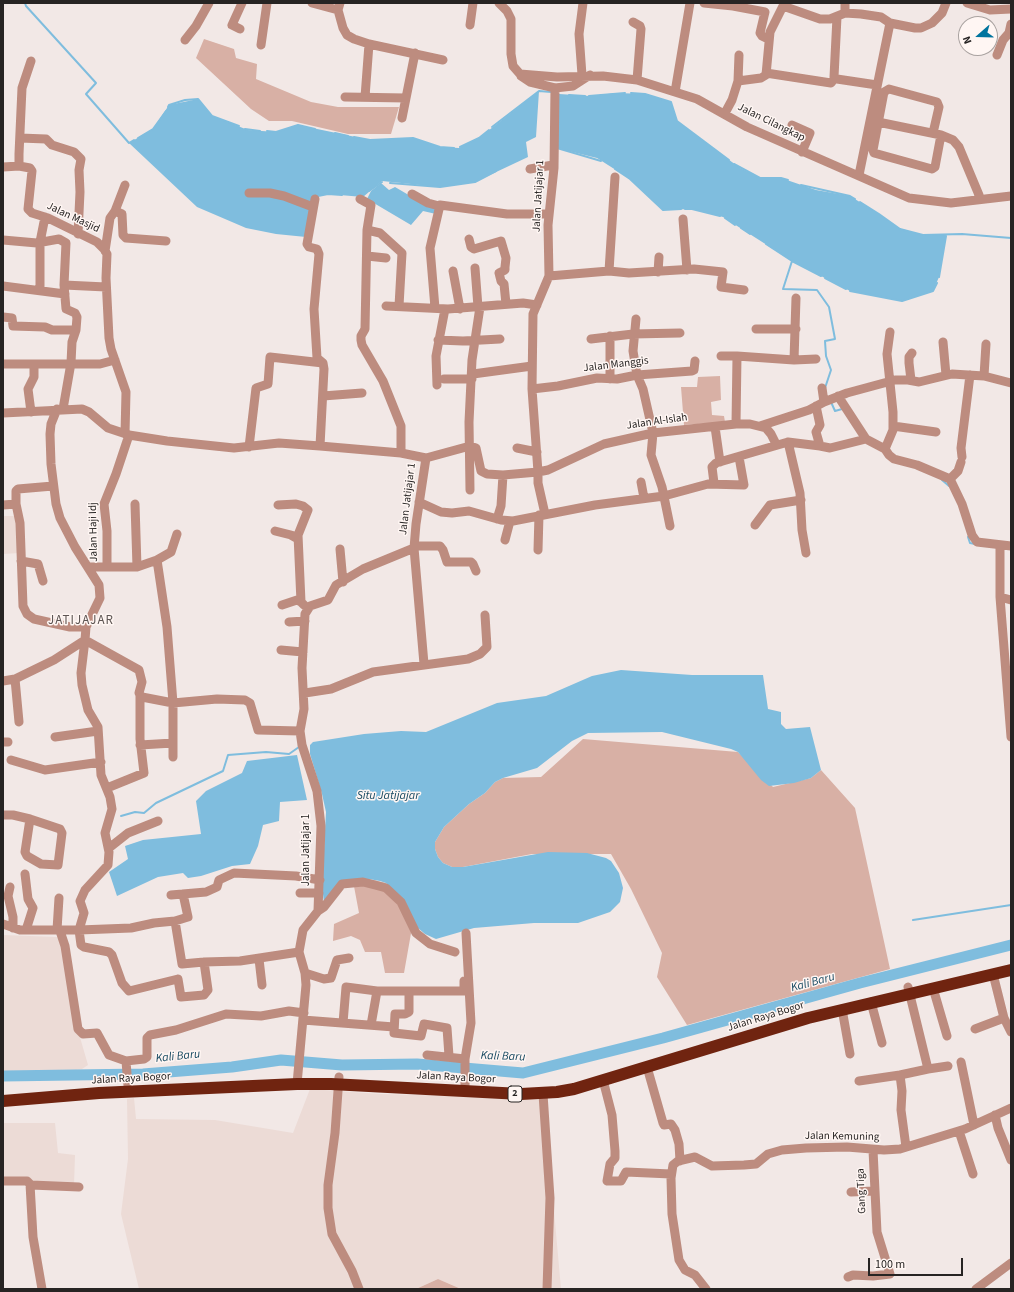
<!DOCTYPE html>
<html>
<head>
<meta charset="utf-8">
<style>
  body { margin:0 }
  #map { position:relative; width:1014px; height:1292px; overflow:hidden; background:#f2e8e6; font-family:"Source Sans 3",sans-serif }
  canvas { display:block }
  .frame { position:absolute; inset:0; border:4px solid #272423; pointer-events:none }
  .north { position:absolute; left:958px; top:16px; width:40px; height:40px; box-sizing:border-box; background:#fff6f3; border:1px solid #a9a2a0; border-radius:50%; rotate:250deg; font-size:11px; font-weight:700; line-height:16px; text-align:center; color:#272423 }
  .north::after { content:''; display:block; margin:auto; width:14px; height:18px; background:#00749e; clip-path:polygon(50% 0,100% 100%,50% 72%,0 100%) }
  .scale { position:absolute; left:868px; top:1258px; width:95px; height:18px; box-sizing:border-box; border:2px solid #272423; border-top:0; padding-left:5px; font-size:12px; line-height:14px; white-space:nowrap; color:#272423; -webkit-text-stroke:3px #fff6f3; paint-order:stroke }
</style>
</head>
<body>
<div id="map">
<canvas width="1014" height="1292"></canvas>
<div class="frame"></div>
<div class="north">N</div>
<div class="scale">100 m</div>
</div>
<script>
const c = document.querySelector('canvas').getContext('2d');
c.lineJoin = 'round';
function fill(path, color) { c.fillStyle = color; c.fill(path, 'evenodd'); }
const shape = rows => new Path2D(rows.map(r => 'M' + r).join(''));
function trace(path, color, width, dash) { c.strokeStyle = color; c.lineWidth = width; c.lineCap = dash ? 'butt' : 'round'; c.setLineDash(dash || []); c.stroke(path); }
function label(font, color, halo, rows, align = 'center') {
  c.font = font + ' "Source Sans 3",sans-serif'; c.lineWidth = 3; c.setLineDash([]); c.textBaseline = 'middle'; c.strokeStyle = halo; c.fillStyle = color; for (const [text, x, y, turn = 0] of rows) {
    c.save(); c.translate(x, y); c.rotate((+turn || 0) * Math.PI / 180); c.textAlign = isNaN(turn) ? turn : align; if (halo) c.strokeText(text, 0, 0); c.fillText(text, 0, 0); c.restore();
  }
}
fill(shape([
  [3,516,17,516,20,553,3,554],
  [3,935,57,937,64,948,73,1013,88,1065,82,1069,66,1072,3,1071],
  [310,1089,381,1094,544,1098,561,1289,461,1289,438,1279,416,1289,139,1289,121,1214,128,1159,127,1099,134,1098,136,1119,215,1120,293,1133],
  [3,1123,55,1123,58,1153,75,1155,74,1185,3,1184]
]), '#ecdbd6');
fill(shape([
  [204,39,234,49,236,58,257,64,256,79,311,102,338,107,399,107,391,134,348,134,292,121,269,121,251,109,196,58],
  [720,376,721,400,711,402,712,415,724,416,725,422,684,425,681,387,697,387,698,377],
  [583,739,738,752,773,787,811,778,821,770,855,808,890,969,687,1025,657,977,662,953,631,889,611,854,532,854,463,867,452,867,443,863,438,857,435,849,435,842,444,827,469,804,485,793,495,782,503,778,541,777],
  [369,879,386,883,413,922,404,973,385,973,381,952,365,952,360,940,351,936,333,941,334,924,359,913,353,881],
  [438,1279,461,1289,416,1289]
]), '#d8b0a5');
fill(shape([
  [539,91,536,137,526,142,528,157,475,182,440,187,382,181,363,197,328,194,313,197,306,237,276,234,246,228,197,207,129,143,153,129,169,105,198,99,212,116,248,130,276,132,298,125,370,140,413,138,440,147,459,148,479,138],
  [617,93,645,94,671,102,677,121,740,168,760,178,781,178,816,190,850,196,879,214,900,229,923,235,946,235,939,277,933,291,902,301,850,291,792,261,723,217,692,209,663,210,630,179,597,158,556,148,559,94,590,96],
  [381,183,389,190,395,187,424,204,437,207,436,214,423,211,411,225,367,199,371,191],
  [621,670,692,675,763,675,768,709,781,712,781,724,786,729,810,727,821,770,811,778,794,783,769,786,761,780,738,752,731,749,662,732,588,733,572,741,537,768,503,778,495,782,485,793,469,804,444,827,435,842,435,849,438,857,443,863,452,867,463,867,548,852,587,853,606,858,611,861,619,873,623,888,620,902,610,912,578,923,534,923,474,928,436,939,425,934,418,928,386,883,380,881,369,879,346,882,324,903,322,886,326,812,322,794,310,754,310,745,313,742,364,734,401,731,426,732,497,703,546,696,592,676],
  [297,755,307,800,280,802,279,821,263,825,258,846,250,864,232,866,201,876,188,878,183,873,158,877,117,896,109,872,128,859,125,846,143,840,201,834,196,801,206,791,242,773,247,761]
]), '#7fbdde');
trace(shape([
  [25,3,26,6,96,83,86,94,129,143,134,140],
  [631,93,645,94,671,102,677,121,729,160],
  [569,95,585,96],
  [589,96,625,93],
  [168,107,169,105,185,100,198,99,212,116,239,126],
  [492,127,539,91,551,92],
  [245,129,260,131],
  [267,131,276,132,298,125,315,129],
  [335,133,348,136],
  [354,137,370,140,413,138,440,147,454,148],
  [138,138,153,129,166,111],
  [460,147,479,138,489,130],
  [557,148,601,161],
  [734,164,760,178,781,178,788,180],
  [615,169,630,179,663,210,681,209],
  [390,183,440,187,475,182,496,171],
  [801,185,850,196,855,199],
  [369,191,382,182],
  [318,196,328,194,342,195],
  [860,202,879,214,900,229,923,235,962,234,1011,238],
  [685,209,692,209,720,216],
  [725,218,735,225],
  [741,228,750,234],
  [766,244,792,261,821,276],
  [792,261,783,289,817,290,829,307,835,339,825,341,826,356,831,370,825,388],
  [939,277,946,236],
  [825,278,846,289],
  [850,291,902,301,933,291,937,283],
  [831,402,835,411,842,409],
  [942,480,949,486],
  [968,537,970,543,975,544],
  [121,816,135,812,144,813,156,803,223,771,228,755,266,752,289,754,299,747],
  [913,920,1011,905]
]), '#7fbdde', 2);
trace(shape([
  [3,1076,143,1074,232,1067,281,1060,342,1065,417,1064,523,1073,663,1038,860,983,1011,945]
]), '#7fbdde', 11);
trace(shape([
  [312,3,338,10],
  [340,3,338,10,343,28,347,35,354,39,369,44,443,60],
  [499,3,507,11,511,19,511,54,513,66,520,74,557,77,603,76,637,80,697,99,747,127,909,198,951,203,1011,196],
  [704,3,733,6,765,12,760,33,762,36,768,39],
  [845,3,845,13],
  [967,3,990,10,1011,9],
  [837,17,834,77,837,79,877,85],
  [633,22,640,26,641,29,637,80],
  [470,25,473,3],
  [240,29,232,25,242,3],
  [185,40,196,26,209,3],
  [261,45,267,3],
  [997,55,1003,40,1009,33,1011,24],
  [31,61,22,88,19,154,19,166,30,168,32,171,28,209,32,213,48,218,97,242,104,249,107,254,106,278,109,338,111,349,126,392,125,434],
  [766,73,831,83,835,78],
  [582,75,579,34,583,3],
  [521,76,530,82,555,88,573,86,590,75],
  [738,81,739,55],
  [675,92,690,3],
  [345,97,406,98],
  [365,97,369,44],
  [725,113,732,100,738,81,761,78,766,75,770,32,783,6,820,19,830,19,845,13,861,14,881,17,890,23,915,28,921,28,932,23,942,13,946,3],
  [402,118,415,53],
  [873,121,941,135,953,140,959,147,979,195,978,199],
  [792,125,810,133,802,152],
  [933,133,939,107,937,102,889,89,884,92,873,150,874,153,932,169,935,167,941,135],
  [20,138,46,139,52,145,74,152,81,159,79,170,80,192,78,234],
  [3,167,19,166],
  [530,169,553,165],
  [859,175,890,23],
  [249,193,270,193,284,196,313,207],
  [412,194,428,203,439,206],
  [315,199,307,244,309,247,317,249,319,254,314,309,317,358,323,363,324,369,320,446],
  [360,199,371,205,367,230,365,329,361,336,361,340,362,345,383,381,401,426,401,453],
  [115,211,125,185],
  [683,219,687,270],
  [367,230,380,233,402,253,399,306],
  [469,239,471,247,474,249,501,241,506,258,505,267,505,270,499,273,501,281,504,284,506,304],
  [3,240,37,243,59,239,66,243,64,285,66,309,75,313,77,317,76,330,72,342,71,363,63,409],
  [105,251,110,218,115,211,122,214,123,235,126,238,166,241],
  [367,256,386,258],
  [475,268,478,307],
  [453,271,460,309],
  [609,271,615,177],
  [658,272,659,257],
  [549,276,609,271,629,273,694,269,723,272,721,287,744,290],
  [64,285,106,287],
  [3,286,65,294],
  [40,290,40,242,45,217],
  [386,306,448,309,523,303,537,305],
  [435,308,430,248,440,205,507,214,548,214],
  [3,317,12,318,13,326,45,327,52,330,76,330],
  [636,319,633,351,637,375,643,389,653,433,651,455,662,487,670,526],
  [756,329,796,329],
  [610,336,610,379],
  [591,339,633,334,680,333],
  [438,340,463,341,500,339],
  [943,342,946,375],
  [721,356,737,356],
  [794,360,816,359],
  [3,364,100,364,115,360],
  [473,374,532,366],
  [984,376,986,344],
  [444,379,472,379],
  [911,380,909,363,909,357,912,353],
  [437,385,436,356,445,309],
  [822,388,824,402],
  [532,389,558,386,597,378,617,379,637,375,692,371,694,370,695,361],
  [323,396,362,393],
  [838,396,866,439,885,449,889,455,894,459,917,465,950,479,962,504,972,535,977,542,1011,546],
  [816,406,820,425,816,432,820,446,830,448,866,439],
  [31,412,28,389,34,377,34,364],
  [3,413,82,409,89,412,108,428,129,435,167,441,234,448,279,443,320,446,401,453,426,458],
  [736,424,737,356,794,360,796,298],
  [760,426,809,410,824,402,847,393,895,380,908,380,919,382,952,374,984,376,1011,383],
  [893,426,936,432],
  [715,427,720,462],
  [788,442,800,493,802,530,806,553],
  [249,447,256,388,268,384,270,357,323,363],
  [517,448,537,452],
  [885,449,893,430,893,412,887,354,890,332],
  [962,457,961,448,970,375],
  [426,458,470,446,476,448,481,471,487,474,503,475,538,472,532,389,533,314,549,276,548,225,554,168,555,88],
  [950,479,958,471,961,462],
  [641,482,644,498],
  [714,483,712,467,716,463,788,442,820,446],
  [53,486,18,489,16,491,16,504,20,523,23,606,27,614,34,619,70,627,86,627],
  [470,490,469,422,472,360,480,307],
  [419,502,441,512,452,513,469,511,501,520,513,521,595,505,664,496,708,484,744,485,739,457],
  [135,504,137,567],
  [3,505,16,504],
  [278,505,296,504,303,506,308,510,298,535,301,602],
  [545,514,538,483,538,472,548,470,604,444,653,433,736,424,750,424,766,428,771,434,776,444],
  [497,519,501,506,503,475],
  [755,525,770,505,801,500],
  [275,531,291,535,298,539],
  [505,540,510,521],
  [1000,545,1000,597,1011,737],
  [414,546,440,546,443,550,447,562,471,562,473,564,476,571],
  [414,548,424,664],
  [340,549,343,582],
  [538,550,539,515],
  [157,560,167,627,173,703,173,757],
  [21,561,38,564,43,581],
  [88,567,107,567,107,531,104,504,116,474,129,435],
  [107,567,137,567,157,560,171,552,177,534],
  [1000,597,1011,600],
  [282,605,297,600,301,602,304,605],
  [289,622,305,621],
  [281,650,303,652],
  [15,679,19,722],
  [3,681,15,679,54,660,85,640,86,627,100,598,99,585,75,547,60,518,56,504,51,464,50,434,51,424,57,409],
  [305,693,331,689,373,672,468,659,480,654,487,647,485,615],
  [55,737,98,731],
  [3,742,8,742],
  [140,745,173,743],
  [11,760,45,770,101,762],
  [107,788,144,773,140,739,140,696],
  [3,815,13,815,30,819],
  [30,819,60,829,62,833,58,865,41,864,27,856,25,852,30,819],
  [109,848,128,833,158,821],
  [25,874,28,899,33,908,26,930],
  [10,887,8,896,13,917,13,928],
  [300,893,319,893],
  [171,895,206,892,217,887,219,880,234,873,296,876,320,880],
  [318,911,324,907,342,884,363,882,375,885,386,888,401,902,416,933,430,944,455,952],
  [175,921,182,964,204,962,240,961,299,952],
  [3,924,20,930,79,930,131,928,154,923,175,921,188,917,183,894],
  [57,930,59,898],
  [60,931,65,946,78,1029,83,1034,97,1033,109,1055,126,1061,144,1059,147,1057,147,1038,150,1035,176,1030,226,1014,261,1016,289,1011,304,1013],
  [259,959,262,985],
  [204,962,208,990,204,995,181,997,178,979,129,991,122,983,112,955,109,952,84,947,81,945,79,930,84,913,80,901,85,890,108,865,109,852,105,833,112,809,110,797,101,775,98,727,88,710,82,685,81,673,85,640,139,670,142,682,139,693,142,697,173,703,217,699,245,700,250,703,258,730,300,731],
  [305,973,324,979,331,978,337,960,349,958],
  [993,974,1004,1018,1011,1032],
  [933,988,947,1036],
  [409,991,409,1012,405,1014,395,1014,394,1033,421,1036,424,1024,447,1028,449,1056],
  [871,1002,882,1043],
  [842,1009,850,1054],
  [303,1020,394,1027],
  [343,1023,346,987,377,991],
  [371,1025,377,991,464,991,464,981],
  [975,1029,1004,1018],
  [427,1055,465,1059],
  [126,1061,128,1086],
  [961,1062,974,1125],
  [647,1067,663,1123,664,1125,671,1124,675,1130,679,1144,680,1161],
  [928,1069,948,1066],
  [900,1075,928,1069,908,987],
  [339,1077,335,1133,328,1185,328,1208,332,1234,352,1271,359,1289],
  [603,1080,612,1115,615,1151,615,1158,610,1164,607,1181,621,1181,626,1172,671,1174],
  [859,1081,900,1075,902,1091,901,1110,906,1147],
  [297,1084,306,985,305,973,299,952,303,930,318,911,321,826,317,791,302,745,300,731,304,709,302,668,305,614,310,606,328,600,336,585,363,569,414,548,416,524,426,458],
  [465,1085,465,1059,471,1023,466,933],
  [543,1094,550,1198,547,1289],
  [995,1115,998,1128,1011,1160],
  [959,1131,973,1174],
  [3,1181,27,1181,30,1184,33,1237,42,1289],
  [31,1185,79,1187],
  [851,1192,874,1191],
  [848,1277,853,1275,873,1276,890,1274,877,1232,873,1150],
  [706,1289,695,1275,685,1270,679,1260,672,1214,671,1178,673,1165,678,1161,695,1157,712,1166,744,1165,756,1164,768,1154,782,1150,806,1148,847,1147,884,1150,900,1149,965,1129,1011,1108],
  [976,1289,1011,1263]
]), '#bd8c7f', 9);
trace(shape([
  [3,1101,99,1093,297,1084,331,1084,521,1094,557,1092,574,1089,808,1018,1011,970]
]), '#702410', 12);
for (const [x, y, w] of [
  [515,1094,14]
]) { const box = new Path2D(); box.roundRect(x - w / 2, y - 8, w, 16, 3); c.fillStyle = '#fff6f3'; c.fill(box); trace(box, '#272423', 1); }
label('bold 10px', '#272423', null, [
  ["2",515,1094]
]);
label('11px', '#272423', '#fff6f3', [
  ["Jalan Cilangkap",771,123,26],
  ["Jalan Jatijajar 1",539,196,-87],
  ["Jalan Masjid",73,218,25],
  ["Jalan Manggis",616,365,-7],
  ["Jalan Al-Islah",657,422,-8],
  ["Jalan Jatijajar 1",408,499,-83],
  ["Jalan Haji Idj",94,532,-91],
  ["Jalan Jatijajar 1",307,850,-90],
  ["Jalan Raya Bogor",766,1017,-17],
  ["Jalan Raya Bogor",456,1078,3],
  ["Jalan Raya Bogor",131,1079,-3],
  ["Jalan Kemuning",842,1137,1],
  ["Gang Tiga",862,1191,-92]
]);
label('italic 12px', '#174961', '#fff6f3', [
  ["Situ Jatijajar",388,796],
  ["Kali Baru",813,983,-15],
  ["Kali Baru",178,1057,-6],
  ["Kali Baru",503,1057,2]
]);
c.letterSpacing = '1px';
label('13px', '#5d5553', '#fff6f3', [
  ["JATIJAJAR",81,621]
]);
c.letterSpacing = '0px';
</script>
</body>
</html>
